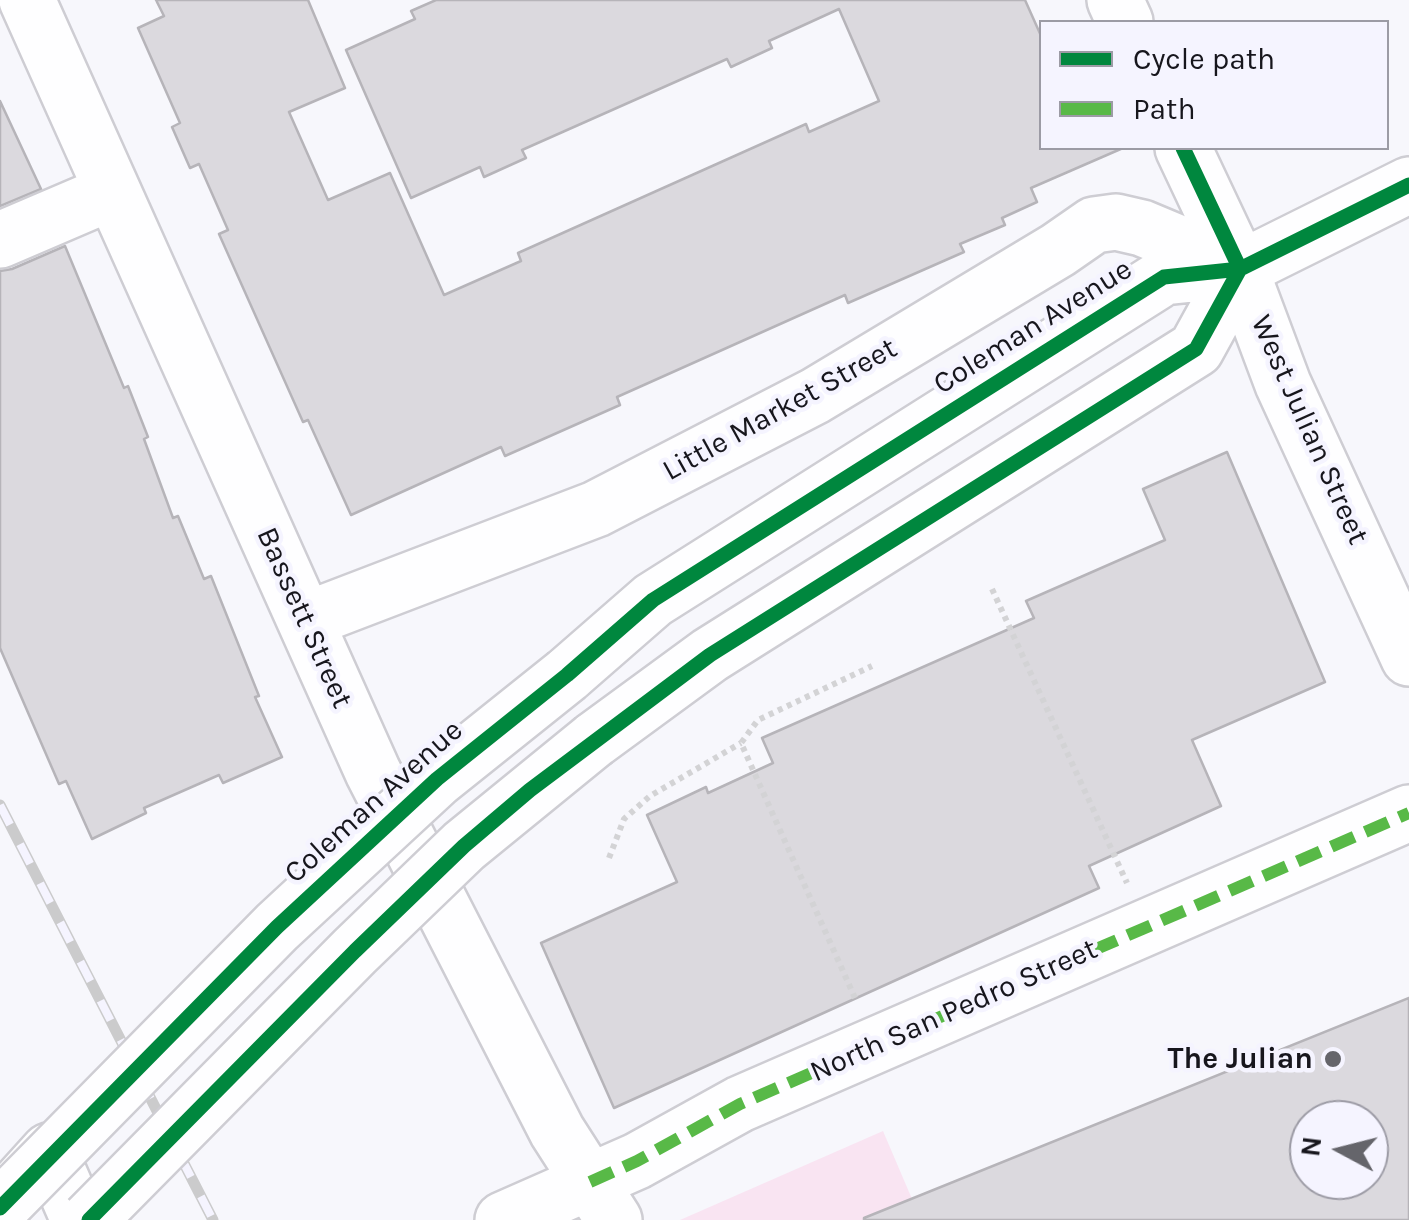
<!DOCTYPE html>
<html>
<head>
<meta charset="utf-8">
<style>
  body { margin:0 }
  #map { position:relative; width:1409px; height:1220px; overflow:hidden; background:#f7f7fc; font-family:Karla,sans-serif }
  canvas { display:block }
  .legend { position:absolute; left:1039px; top:20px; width:350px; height:130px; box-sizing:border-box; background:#f5f4ff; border:2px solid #9c9ba5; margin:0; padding:12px 18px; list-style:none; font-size:30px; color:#17161d }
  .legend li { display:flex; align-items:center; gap:20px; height:50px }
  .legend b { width:50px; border:2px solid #9c9ba5 }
  .north { position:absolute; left:1289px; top:1100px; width:100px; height:100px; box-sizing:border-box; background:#f5f4ff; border:2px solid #9c9ba5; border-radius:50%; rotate:277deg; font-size:28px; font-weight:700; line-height:40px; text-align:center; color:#17161d }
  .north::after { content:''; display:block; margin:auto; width:35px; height:45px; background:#65656b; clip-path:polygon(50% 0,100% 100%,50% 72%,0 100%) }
</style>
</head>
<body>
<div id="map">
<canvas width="1409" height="1220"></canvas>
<ul class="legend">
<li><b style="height:12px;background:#00873e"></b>Cycle path</li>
<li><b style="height:12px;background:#58b947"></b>Path</li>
</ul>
<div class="north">N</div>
</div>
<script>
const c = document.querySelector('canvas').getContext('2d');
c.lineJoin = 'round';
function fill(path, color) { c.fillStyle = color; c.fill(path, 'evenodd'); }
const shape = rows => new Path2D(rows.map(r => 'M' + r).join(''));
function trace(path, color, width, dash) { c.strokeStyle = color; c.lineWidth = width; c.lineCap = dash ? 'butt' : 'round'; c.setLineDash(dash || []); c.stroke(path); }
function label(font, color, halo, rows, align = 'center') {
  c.font = font + ' Karla,sans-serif'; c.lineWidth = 9; c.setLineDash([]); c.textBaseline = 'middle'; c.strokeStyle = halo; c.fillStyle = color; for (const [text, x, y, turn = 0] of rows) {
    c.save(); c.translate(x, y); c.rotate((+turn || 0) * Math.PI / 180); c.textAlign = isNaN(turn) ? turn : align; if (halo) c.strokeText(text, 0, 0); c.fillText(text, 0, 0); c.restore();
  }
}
fill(shape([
  [883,1131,912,1199,863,1220,680,1220]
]), '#f9e4f2');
const building = shape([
  [156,0,308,0,345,88,289,112,328,200,390,173,444,295,521,261,518,253,806,124,809,132,879,101,839,9,769,41,772,48,731,67,727,59,522,150,526,158,484,177,480,167,411,198,346,50,415,19,411,11,436,0,1025,0,1042,38,1042,148,1123,148,1031,188,1037,202,1002,218,1005,225,960,244,964,252,848,303,845,295,617,397,620,405,505,456,501,447,351,515,308,420,303,422,219,234,228,230,199,164,190,168,172,127,180,123,138,28,164,16,156,0],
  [0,101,41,189,0,206,0,101],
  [65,246,124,388,128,386,148,437,144,439,173,518,178,516,204,579,211,576,259,696,255,697,282,757,223,783,219,775,144,808,146,813,92,839,66,781,59,784,0,648,0,271,12,269,65,246],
  [1227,452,1325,682,1192,740,1221,806,1089,866,1099,888,614,1108,541,943,677,882,647,815,706,787,708,793,773,763,762,738,1034,618,1026,601,1165,540,1143,489,1227,452],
  [1409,998,1409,1220,864,1220,864,1218,1409,998],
  [1309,1120,1369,1120,1369,1180,1309,1180,1309,1120]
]);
fill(building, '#dbd9de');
trace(building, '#b6b4b9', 2.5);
const minor = shape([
  [27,0,373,772,557,1131,614,1220],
  [0,240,112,192],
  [306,620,596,509,815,396,1058,250,1094,225,1116,222,1142,228,1240,269,1283,384,1409,658],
  [21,1182,49,1151,79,1220],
  [503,1220,637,1161,740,1104,1409,813]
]);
const major = shape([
  [1115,0,1125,22],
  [1183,148,1240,269],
  [567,675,653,600,1164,277,1240,269,1409,185],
  [594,740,710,655,1196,349,1240,269]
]);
trace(minor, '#cecdd3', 60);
trace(major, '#cecdd3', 60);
trace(shape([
  [992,589,1127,883],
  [609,858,624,819,650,796,741,743],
  [855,998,741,743,758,720,872,666]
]), '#d3d3d5', 6, [5, 5]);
trace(minor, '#fefeff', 55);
trace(major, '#fefeff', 55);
const rail = shape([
  [0,805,213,1220]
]);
trace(rail, '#cbcbcc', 11);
trace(rail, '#f5f4ff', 8, [22]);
const majorBridge = shape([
  [0,1208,277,927,437,779,567,675],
  [89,1220,355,951,464,846,594,740]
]);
trace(majorBridge, '#cecdd3', 60, []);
trace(majorBridge, '#fefeff', 55);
trace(shape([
  [590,1182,637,1161,740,1104,1409,813]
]), '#58b947', 12, [25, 12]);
trace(shape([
  [1183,148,1240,269],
  [0,1208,277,927,437,779,567,675,653,600,1164,277,1240,269,1409,185],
  [89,1220,355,951,464,846,530,790,710,655,1196,349,1240,269]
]), '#00873e', 15);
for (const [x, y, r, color] of [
  [1333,1059,10,"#65656b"]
]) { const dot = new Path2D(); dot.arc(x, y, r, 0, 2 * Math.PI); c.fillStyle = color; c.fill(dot); trace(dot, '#f5f4ff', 4); }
label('30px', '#17161d', '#f5f4ff', [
  ["Coleman Avenue",1033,327,-32],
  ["Little Market Street",780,410,-29],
  ["West Julian Street",1309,430,66],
  ["Bassett Street",304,618,66],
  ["Coleman Avenue",374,802,-42],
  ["North San Pedro Street",954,1011,-24]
]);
label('bold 30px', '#17161d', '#f5f4ff', [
  ["The Julian",1313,1059]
], 'right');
</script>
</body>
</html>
